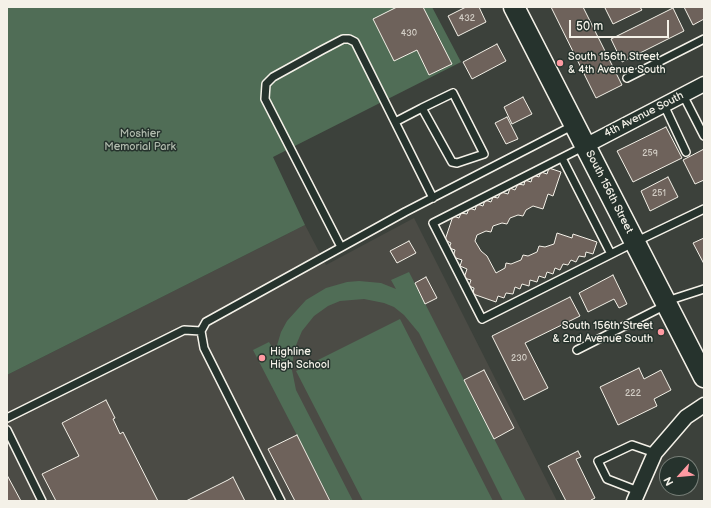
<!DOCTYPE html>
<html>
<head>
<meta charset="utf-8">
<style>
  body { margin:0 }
  #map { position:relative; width:711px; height:508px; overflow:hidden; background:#3c413b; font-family:"Balsamiq Sans",sans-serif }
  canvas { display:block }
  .frame { position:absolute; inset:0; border:8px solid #f4f1e8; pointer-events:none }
  .north { position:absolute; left:659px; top:456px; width:40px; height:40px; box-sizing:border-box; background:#26332d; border:1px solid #787f78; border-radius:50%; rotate:243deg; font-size:11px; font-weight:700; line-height:16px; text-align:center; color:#f4f1e8 }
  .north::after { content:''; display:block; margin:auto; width:14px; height:18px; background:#ff9aa2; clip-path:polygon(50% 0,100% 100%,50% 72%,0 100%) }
  .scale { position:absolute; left:569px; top:20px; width:100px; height:18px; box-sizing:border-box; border:2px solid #f4f1e8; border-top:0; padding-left:5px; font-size:12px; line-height:14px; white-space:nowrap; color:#f4f1e8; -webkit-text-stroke:3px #26332d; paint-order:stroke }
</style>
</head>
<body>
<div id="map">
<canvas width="711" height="508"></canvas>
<div class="frame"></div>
<div class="north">N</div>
<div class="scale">50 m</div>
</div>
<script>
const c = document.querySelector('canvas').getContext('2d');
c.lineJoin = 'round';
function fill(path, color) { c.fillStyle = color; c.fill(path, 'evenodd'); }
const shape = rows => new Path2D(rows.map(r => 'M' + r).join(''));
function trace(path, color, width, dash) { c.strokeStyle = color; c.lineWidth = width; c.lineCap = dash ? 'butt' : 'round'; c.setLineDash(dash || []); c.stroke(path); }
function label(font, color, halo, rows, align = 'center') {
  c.font = font + ' "Balsamiq Sans",sans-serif'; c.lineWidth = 3; c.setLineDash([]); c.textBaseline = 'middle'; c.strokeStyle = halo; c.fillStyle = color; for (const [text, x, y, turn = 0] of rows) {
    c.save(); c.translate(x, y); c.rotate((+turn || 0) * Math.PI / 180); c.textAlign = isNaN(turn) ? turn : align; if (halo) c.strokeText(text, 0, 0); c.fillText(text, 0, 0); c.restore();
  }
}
fill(shape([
  [414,218,557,501,7,501,7,375,305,225,326,265]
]), '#4b4b45');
fill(shape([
  [7,7,432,7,461,62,273,157,305,225,7,375],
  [409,272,464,380,526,501,503,501,419,333,404,315,394,307,384,303,364,299,340,301,328,306,314,316,302,331,294,350,292,370,296,390,353,501,331,501,253,350,269,342,275,352,281,332,287,321,306,300,326,288,347,282,359,281,381,283,396,289,391,280],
  [400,319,493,501,363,501,296,371]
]), '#506d56');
const building = shape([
  [397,7,423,7,452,64,429,75,417,50,394,61,373,19,397,7],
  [466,7,479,7,486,22,458,36,448,16,466,7],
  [551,7,583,7,622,85,596,98,551,7],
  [607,7,640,7,642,10,613,24,605,8,607,7],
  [684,7,704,7,704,19,693,25,684,7],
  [673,8,684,31,622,62,611,39,673,8],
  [497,44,506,61,472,79,463,62,497,44],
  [523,97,532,114,512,124,504,107,523,97],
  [507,117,518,139,506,144,495,123,507,117],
  [666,127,682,158,633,182,617,151,666,127],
  [704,149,704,180,695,184,683,160,704,149],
  [549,168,561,172,553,196,548,194,543,209,533,206,526,210,523,216,518,215,510,218,507,224,502,223,493,226,491,232,486,231,477,235,475,241,481,251,487,256,496,273,505,268,506,263,511,264,521,260,523,255,528,256,537,252,539,246,545,247,554,244,557,233,572,238,573,234,597,242,593,254,586,252,585,257,579,256,576,262,571,260,568,265,563,264,560,270,555,268,553,274,547,272,545,278,539,276,537,282,530,280,529,286,522,284,520,289,515,287,513,294,506,293,504,298,498,296,496,302,473,294,474,288,469,286,471,280,464,278,467,269,460,266,462,260,453,257,455,250,449,248,451,243,445,240,453,216,459,218,461,213,467,214,469,208,475,210,477,204,483,206,485,200,491,202,493,197,498,198,501,192,508,194,510,188,515,190,518,184,524,185,525,180,531,182,533,175,539,177,541,172,547,174,549,168],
  [668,177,678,197,650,211,641,191,668,177],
  [704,238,704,264,693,243,704,238],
  [409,241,416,253,397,263,390,251,409,241],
  [613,275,627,304,619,308,614,299,588,312,579,293,613,275],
  [426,277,437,298,425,304,415,283,426,277],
  [570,297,580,316,525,343,548,388,524,400,492,336,570,297],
  [639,368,644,379,661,370,671,390,654,399,657,406,618,425,600,387,639,368],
  [484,370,514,428,494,439,464,380,484,370],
  [106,400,115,418,113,419,120,434,123,432,158,501,56,501,42,474,79,456,62,423,106,400],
  [297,435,330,501,295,501,268,449,297,435],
  [578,451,581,457,576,459,595,498,591,500,591,501,566,501,548,466,578,451],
  [7,475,21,501,7,501,7,475],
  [233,477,245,501,186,501,228,480,233,477]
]);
fill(building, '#6e625b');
trace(building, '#f4f1e8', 1);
const service = shape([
  [627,78,704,39],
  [453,93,484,154,457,163,452,162,422,108,453,93],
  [683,95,704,136],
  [664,105,686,152],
  [395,122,422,108],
  [585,146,433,223,482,319,635,242,704,209],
  [562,158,611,254],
  [341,247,265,99,266,84,273,77,322,50,343,39,349,39,355,42,433,198],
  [667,301,704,289],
  [577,350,666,305],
  [7,418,184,330,201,331],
  [7,430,42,501],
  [638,491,607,479,598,461,632,445,655,453],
  [281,501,204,348,201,331,206,322,405,212,574,125]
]);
const minor = shape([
  [585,146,704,84],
  [634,501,655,453,686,417,704,405]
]);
const secondary = shape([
  [514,7,704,377]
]);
trace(service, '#f4f1e8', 10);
trace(minor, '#f4f1e8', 17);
trace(secondary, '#f4f1e8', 23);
trace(service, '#26332d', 7);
trace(minor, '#26332d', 14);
trace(secondary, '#26332d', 20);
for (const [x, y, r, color] of [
  [560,63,4,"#ff9aa2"],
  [661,332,4,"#ff9aa2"],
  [262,358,4,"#ff9aa2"]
]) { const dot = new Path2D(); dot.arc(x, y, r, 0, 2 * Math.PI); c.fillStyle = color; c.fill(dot); trace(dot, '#26332d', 1.5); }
label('9px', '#d2cdc5', null, [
  ["432",467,19],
  ["430",409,34],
  ["259",650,154],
  ["251",659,194],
  ["230",519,359],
  ["222",633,394]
]);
label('11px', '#f4f1e8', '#26332d', [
  ["South 156th Street",568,57],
  ["& 4th Avenue South",568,70],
  ["South 156th Street",653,326,"right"],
  ["& 2nd Avenue South",653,339,"right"],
  ["Highline",270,352],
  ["High School",270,365]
], 'left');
label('11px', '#f4f1e8', '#26332d', [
  ["4th Avenue South",644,115,-27],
  ["South 156th Street",609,192,63]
]);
label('11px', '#b2bcae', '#26332d', [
  ["Moshier",140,134],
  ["Memorial Park",140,147]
]);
</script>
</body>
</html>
